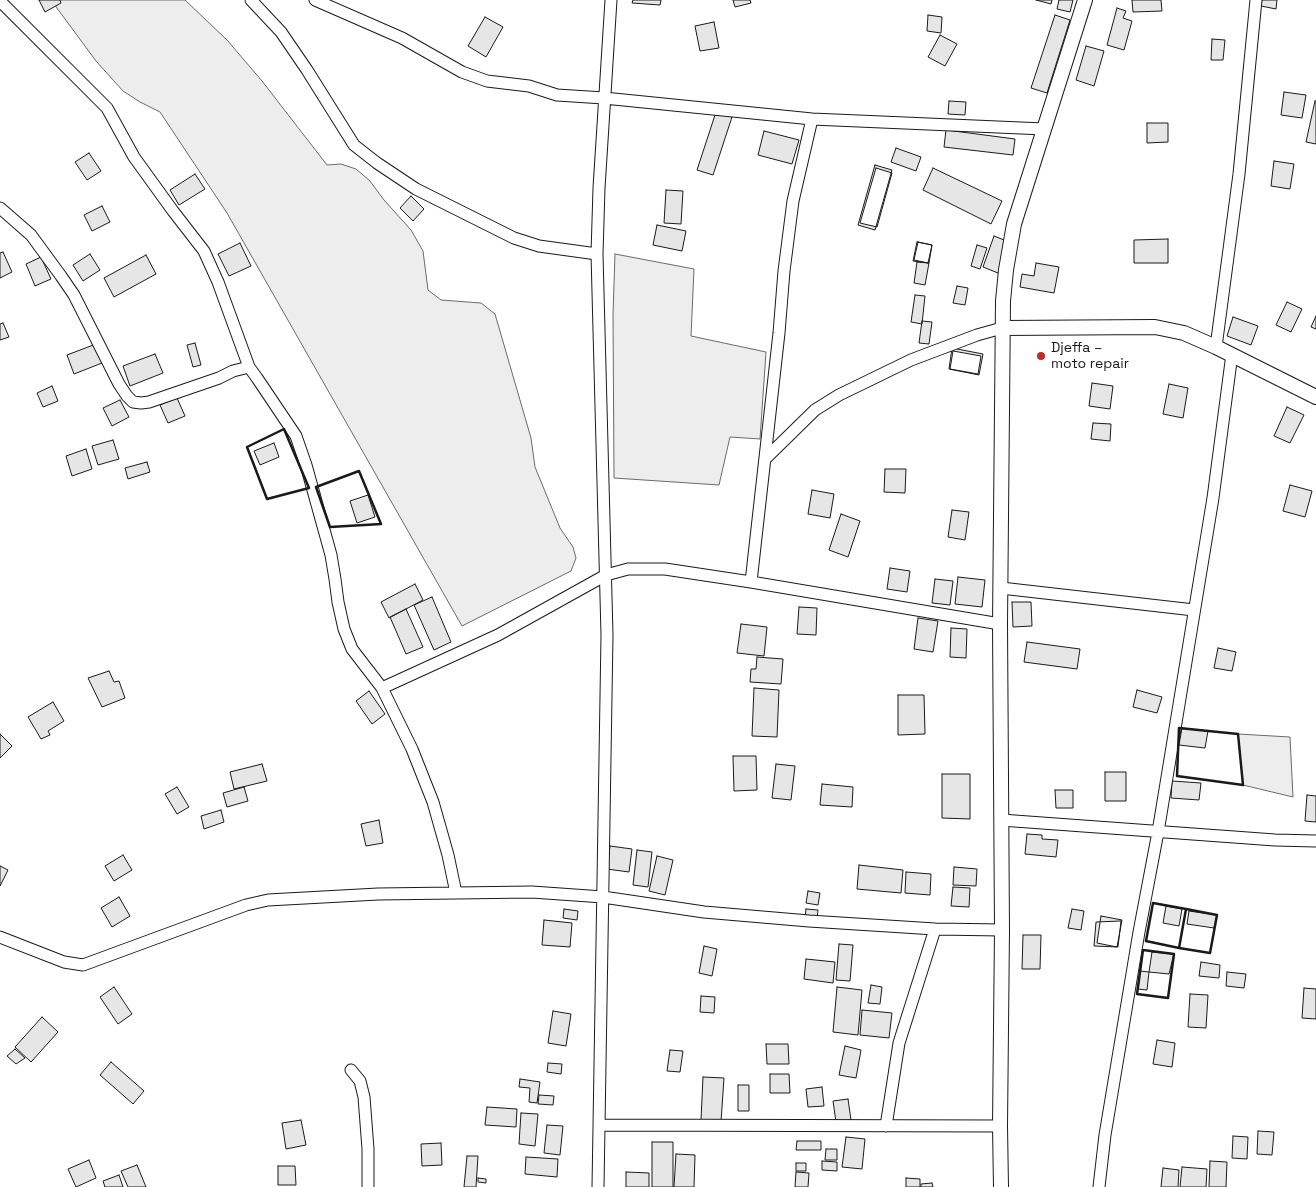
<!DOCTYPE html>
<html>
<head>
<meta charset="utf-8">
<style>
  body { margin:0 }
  canvas { display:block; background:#fff }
</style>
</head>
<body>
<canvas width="1316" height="1187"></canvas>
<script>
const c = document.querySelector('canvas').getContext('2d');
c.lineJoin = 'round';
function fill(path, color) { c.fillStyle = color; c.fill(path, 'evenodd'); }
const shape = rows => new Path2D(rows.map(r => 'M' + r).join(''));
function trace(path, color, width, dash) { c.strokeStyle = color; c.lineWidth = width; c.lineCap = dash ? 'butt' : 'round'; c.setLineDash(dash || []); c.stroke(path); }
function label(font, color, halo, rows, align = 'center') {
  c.font = font + ' "Space Grotesk",sans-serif'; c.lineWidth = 4; c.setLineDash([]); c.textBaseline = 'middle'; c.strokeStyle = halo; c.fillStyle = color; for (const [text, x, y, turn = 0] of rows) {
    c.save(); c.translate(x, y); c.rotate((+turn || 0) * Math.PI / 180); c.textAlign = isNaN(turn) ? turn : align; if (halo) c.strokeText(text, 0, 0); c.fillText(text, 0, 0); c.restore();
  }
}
const green = shape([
  [51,0,185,0,227,40,262,81,327,165,341,164,356,169,370,181,384,200,411,230,423,251,428,290,441,300,481,303,495,314,531,438,535,467,560,528,573,547,576,558,571,571,462,626,227,213,160,112,140,102,123,91,96,61,51,0],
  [615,254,694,269,691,336,766,352,760,439,730,437,719,485,614,478,613,314,615,254],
  [1238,734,1290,737,1293,797,1243,785,1238,734]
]);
fill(green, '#ededed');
trace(green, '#6a6a6a', 1);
const building = shape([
  [39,0,60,0,61,3,45,12,39,0],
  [633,0,661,0,660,5,632,3,633,0],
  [733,0,750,0,751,3,735,7,733,0],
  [1036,0,1052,0,1051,4,1036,0],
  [1059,0,1073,0,1070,12,1057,9,1059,0],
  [1132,0,1161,0,1162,11,1133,12,1132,0],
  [1262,0,1277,0,1276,9,1261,6,1262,0],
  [1117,8,1126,11,1123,18,1132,21,1124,50,1107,45,1117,8],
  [928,15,942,17,941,33,927,31,928,15],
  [1055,15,1070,20,1047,93,1031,88,1055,15],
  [485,17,503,27,486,57,468,46,485,17],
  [714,22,719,48,700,51,695,26,714,22],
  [940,35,957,44,945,66,928,57,940,35],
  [1212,39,1225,40,1223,60,1211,60,1212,39],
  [1086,46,1104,51,1094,86,1076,80,1086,46],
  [1284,92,1306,95,1302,118,1281,115,1284,92],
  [949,101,966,102,965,115,948,114,949,101],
  [1315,101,1316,101,1316,144,1306,142,1315,101],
  [716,112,732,117,713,175,697,170,716,112],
  [1147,123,1168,123,1168,142,1147,143,1147,123],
  [946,130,1015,139,1013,155,944,147,946,130],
  [764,131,799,140,792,164,758,155,764,131],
  [896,148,921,157,916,171,891,162,896,148],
  [89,153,101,171,87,180,75,162,89,153],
  [1274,161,1294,164,1290,189,1271,186,1274,161],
  [875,165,892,170,875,230,858,225,875,165],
  [876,168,892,173,877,227,860,223,876,168],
  [933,168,1002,201,991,224,923,190,933,168],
  [195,174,205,189,179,205,170,190,195,174],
  [666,190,683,191,681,224,664,223,666,190],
  [411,196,424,209,413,221,400,208,411,196],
  [102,206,110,222,92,231,84,215,102,206],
  [657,225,686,231,682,251,653,245,657,225],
  [994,236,1009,242,998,273,983,267,994,236],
  [1168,239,1168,263,1134,263,1134,240,1168,239],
  [917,242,932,245,929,263,913,261,917,242],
  [918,242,932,245,928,263,914,260,918,242],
  [240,243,251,266,229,276,218,254,240,243],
  [977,245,987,248,980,269,971,266,977,245],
  [3,252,12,272,0,278,0,253,3,252],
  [90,254,100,270,83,281,73,265,90,254],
  [146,255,156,274,114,297,104,278,146,255],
  [41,257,51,279,35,286,26,264,41,257],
  [917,262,929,263,925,285,914,283,917,262],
  [1036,263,1059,267,1054,293,1020,287,1022,274,1034,276,1036,263],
  [957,286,968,288,965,305,953,303,957,286],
  [915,295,925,296,922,324,911,322,915,295],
  [1287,302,1302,309,1291,332,1276,325,1287,302],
  [1316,316,1316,329,1311,327,1316,316],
  [1233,317,1258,326,1251,345,1227,336,1233,317],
  [922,321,932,322,929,344,919,343,922,321],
  [3,323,9,337,0,340,0,324,3,323],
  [195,343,201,365,193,367,187,345,195,343],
  [96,344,102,363,74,374,67,355,96,344],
  [952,348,983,354,979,375,949,369,952,348],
  [953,351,981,356,978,374,950,369,953,351],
  [155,354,163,373,130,386,123,366,155,354],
  [1092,383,1113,386,1110,409,1089,406,1092,383],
  [1169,384,1188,388,1183,418,1163,414,1169,384],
  [52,386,58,401,43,407,37,393,52,386],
  [177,398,185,416,168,423,160,405,177,398],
  [120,400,129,417,112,426,103,408,120,400],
  [1287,407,1304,415,1290,443,1274,436,1287,407],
  [1093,423,1111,424,1110,441,1091,439,1093,423],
  [113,440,119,459,98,465,92,446,113,440],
  [274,443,279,457,260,465,254,451,274,443],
  [86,449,92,469,72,476,66,456,86,449],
  [147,462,150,472,128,479,125,468,147,462],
  [885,469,906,469,905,493,884,492,885,469],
  [1290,485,1312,491,1305,517,1283,511,1290,485],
  [812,490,834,494,830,518,808,514,812,490],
  [368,495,375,517,357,523,350,501,368,495],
  [952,510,969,512,965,540,948,537,952,510],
  [841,514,860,521,848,557,829,550,841,514],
  [890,568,910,571,907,592,887,589,890,568],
  [958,577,985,580,982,607,955,604,958,577],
  [935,579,953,581,950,605,932,603,935,579],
  [415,584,423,600,389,618,381,602,415,584],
  [432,597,451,642,434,650,414,605,432,597],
  [1012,602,1031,602,1032,626,1013,627,1012,602],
  [799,607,817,608,816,635,797,634,799,607],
  [406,609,423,647,406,654,390,617,406,609],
  [918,618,938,621,933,652,914,649,918,618],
  [741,624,767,627,764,656,737,653,741,624],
  [951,628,967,629,966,658,950,657,951,628],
  [1027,642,1080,649,1077,669,1024,662,1027,642],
  [1218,648,1236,652,1232,671,1214,668,1218,648],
  [757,657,783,659,781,684,750,682,751,669,756,669,757,657],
  [109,671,114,682,119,681,125,698,102,707,88,678,109,671],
  [754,688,779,690,777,737,752,736,754,688],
  [1137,690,1162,697,1157,713,1133,707,1137,690],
  [369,691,385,714,372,724,356,701,369,691],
  [898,695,924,695,925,734,898,735,898,695],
  [53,702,64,721,48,731,50,735,41,739,28,717,53,702],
  [1182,728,1208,731,1205,748,1179,745,1182,728],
  [0,734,12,746,0,758,0,734],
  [733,756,756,756,757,790,734,791,733,756],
  [262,764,267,781,234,789,230,772,262,764],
  [776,764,795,766,791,800,772,798,776,764],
  [1105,772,1126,772,1126,801,1105,801,1105,772],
  [942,774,970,774,970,819,942,818,942,774],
  [1172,781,1201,783,1199,800,1171,798,1172,781],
  [822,784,853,787,852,807,820,805,822,784],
  [177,787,189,807,177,814,165,794,177,787],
  [244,787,248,801,227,807,223,793,244,787],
  [1055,790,1073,790,1073,808,1056,808,1055,790],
  [1307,795,1316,796,1316,822,1305,821,1307,795],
  [221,810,224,822,204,829,201,816,221,810],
  [379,820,383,843,366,846,361,824,379,820],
  [1027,834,1042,835,1042,839,1058,840,1056,857,1025,854,1027,834],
  [610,846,632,849,629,872,607,869,610,846],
  [637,850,652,852,648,887,633,885,637,850],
  [123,855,132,870,114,881,105,866,123,855],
  [657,856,673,860,665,895,649,891,657,856],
  [859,865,903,870,901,893,857,889,859,865],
  [0,866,8,870,0,886,0,866],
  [954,867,977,869,976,886,953,885,954,867],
  [906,872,931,874,930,895,905,893,906,872],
  [953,887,970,888,969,907,951,906,953,887],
  [808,891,820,893,818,905,806,903,808,891],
  [119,897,130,916,112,927,101,908,119,897],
  [1166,906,1182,909,1179,926,1163,923,1166,906],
  [564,909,578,911,577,920,563,918,564,909],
  [806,909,818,910,817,919,805,918,806,909],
  [1072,909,1084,911,1081,930,1068,928,1072,909],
  [1189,911,1217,915,1214,928,1187,924,1189,911],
  [1101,916,1122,920,1117,947,1097,943,1101,916],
  [544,920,572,923,570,947,542,945,544,920],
  [1121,921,1118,947,1094,946,1096,922,1121,921],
  [1023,935,1041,935,1040,969,1022,969,1023,935],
  [839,944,853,945,850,981,836,980,839,944],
  [704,946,717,949,712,976,699,973,704,946],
  [1152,952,1174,954,1169,974,1149,972,1152,952],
  [806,959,835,962,833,983,804,979,806,959],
  [1201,962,1220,965,1219,978,1199,976,1201,962],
  [1140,971,1149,972,1147,990,1138,989,1140,971],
  [1227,972,1246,974,1244,988,1226,986,1227,972],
  [871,985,882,987,880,1004,868,1003,871,985],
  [114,987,132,1014,118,1024,100,997,114,987],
  [837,987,862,990,858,1035,833,1032,837,987],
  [1304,988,1316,989,1316,1019,1302,1018,1304,988],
  [1190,994,1208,995,1206,1028,1188,1027,1190,994],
  [701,996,715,997,714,1013,700,1012,701,996],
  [862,1010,892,1013,889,1038,860,1035,862,1010],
  [553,1011,571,1014,566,1046,548,1043,553,1011],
  [42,1017,58,1032,31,1062,15,1047,42,1017],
  [1157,1040,1175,1043,1172,1067,1153,1064,1157,1040],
  [766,1044,788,1044,789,1064,767,1064,766,1044],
  [845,1046,861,1050,856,1078,839,1075,845,1046],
  [15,1049,25,1058,16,1064,7,1056,15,1049],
  [670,1050,683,1051,680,1072,667,1071,670,1050],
  [111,1062,144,1091,133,1104,100,1075,111,1062],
  [548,1063,562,1064,561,1074,547,1072,548,1063],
  [770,1074,789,1074,790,1093,770,1093,770,1074],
  [703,1077,724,1078,721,1122,701,1120,703,1077],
  [520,1079,540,1082,537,1103,529,1102,530,1088,519,1087,520,1079],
  [738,1085,749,1085,749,1111,738,1111,738,1085],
  [822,1087,824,1106,808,1107,806,1089,822,1087],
  [539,1095,554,1096,553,1105,538,1104,539,1095],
  [848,1099,851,1120,836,1122,833,1101,848,1099],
  [487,1107,517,1109,516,1127,485,1125,487,1107],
  [521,1113,538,1114,535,1146,519,1144,521,1113],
  [301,1120,306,1145,286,1149,282,1123,301,1120],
  [547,1125,563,1126,560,1155,544,1153,547,1125],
  [1258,1131,1274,1132,1272,1155,1257,1154,1258,1131],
  [1233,1136,1248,1137,1247,1159,1232,1158,1233,1136],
  [846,1137,865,1139,862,1169,842,1167,846,1137],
  [797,1141,821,1141,821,1150,796,1150,797,1141],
  [652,1142,673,1142,673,1187,652,1187,652,1142],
  [441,1143,442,1165,422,1166,421,1144,441,1143],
  [826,1149,837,1149,837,1160,825,1160,826,1149],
  [676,1154,695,1155,694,1187,674,1187,676,1154],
  [467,1156,478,1156,476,1187,464,1187,467,1156],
  [526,1157,558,1159,557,1177,525,1174,526,1157],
  [89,1160,96,1178,76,1187,68,1169,89,1160],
  [822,1161,837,1162,837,1171,822,1170,822,1161],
  [1210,1161,1227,1162,1226,1187,1209,1187,1210,1161],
  [796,1163,806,1163,806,1171,796,1171,796,1163],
  [137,1165,146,1187,128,1187,121,1171,137,1165],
  [278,1166,295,1166,296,1185,278,1185,278,1166],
  [1182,1167,1207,1169,1206,1187,1180,1187,1182,1167],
  [1163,1168,1179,1170,1178,1187,1161,1187,1163,1168],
  [626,1172,649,1173,649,1187,626,1187,626,1172],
  [796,1172,809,1173,808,1187,795,1187,796,1172],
  [119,1175,123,1187,105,1187,103,1181,119,1175],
  [478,1178,486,1179,486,1183,478,1182,478,1178],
  [906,1178,920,1179,920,1187,906,1187,906,1178],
  [932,1183,933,1187,921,1187,921,1184,932,1183]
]);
fill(building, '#e6e6e6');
trace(building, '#1a1a1a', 1);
const minor = shape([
  [251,0,281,32,307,70,354,145,377,163,416,189,514,238,539,246,597,254],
  [315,0,402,38,462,72,487,81,529,86,557,95,604,98,812,119,1044,129],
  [0,1,107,108,134,157,173,211,204,251,218,282,249,367,257,378,296,436,306,465,331,555,335,579,338,602,344,629,352,649,382,688,412,749,433,802,448,855,456,893],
  [0,208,31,235,61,276,74,295,119,384,127,396,133,402,141,403,149,402,219,378,233,371,249,367],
  [1216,347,1239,174,1256,0],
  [765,459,815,410,839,395,911,360,977,335,1002,328],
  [751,582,779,333,784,271,793,201,812,119],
  [1001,588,1194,610],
  [382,688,498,635,606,575,628,569,665,569,751,582,1000,624],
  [1001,820,1275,840,1316,841],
  [0,937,64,962,83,965,246,905,268,900,378,894,532,892,603,897,704,912,809,921,935,929,1002,930],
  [351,1070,360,1081,364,1097,368,1149,368,1187],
  [599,1125,1000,1126],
  [886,1126,899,1043,935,929],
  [598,1187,607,635,597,254,599,188,611,0],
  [1099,1187,1105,1135,1139,932,1158,832,1213,498,1232,354]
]);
const tertiary = shape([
  [1002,328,1155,327,1184,333,1216,347,1316,397],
  [1001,1187,1000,1126,1002,930,1000,624,1003,301,1006,270,1014,224,1085,0]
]);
trace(minor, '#1a1a1a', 13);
trace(tertiary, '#1a1a1a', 16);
trace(minor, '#fff', 11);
trace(tertiary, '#fff', 14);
trace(shape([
  [284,429,309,488,267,499,247,447,284,429],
  [359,471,381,524,330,527,316,487,359,471],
  [1179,728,1238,734,1243,785,1177,776,1179,728],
  [1153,903,1186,909,1179,948,1146,941,1153,903],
  [1186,909,1217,915,1210,953,1179,948,1186,909],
  [1143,950,1174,954,1168,998,1137,994,1143,950]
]), '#1a1a1a', 2.5);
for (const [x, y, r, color] of [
  [1041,356,5,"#c62828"]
]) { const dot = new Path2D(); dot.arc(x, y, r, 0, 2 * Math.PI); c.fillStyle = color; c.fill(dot); trace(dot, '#fff', 2); }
label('14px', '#1a1a1a', '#fff', [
  ["Djeffa –",1051,348],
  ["moto repair",1051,364]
], 'left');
</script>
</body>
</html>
